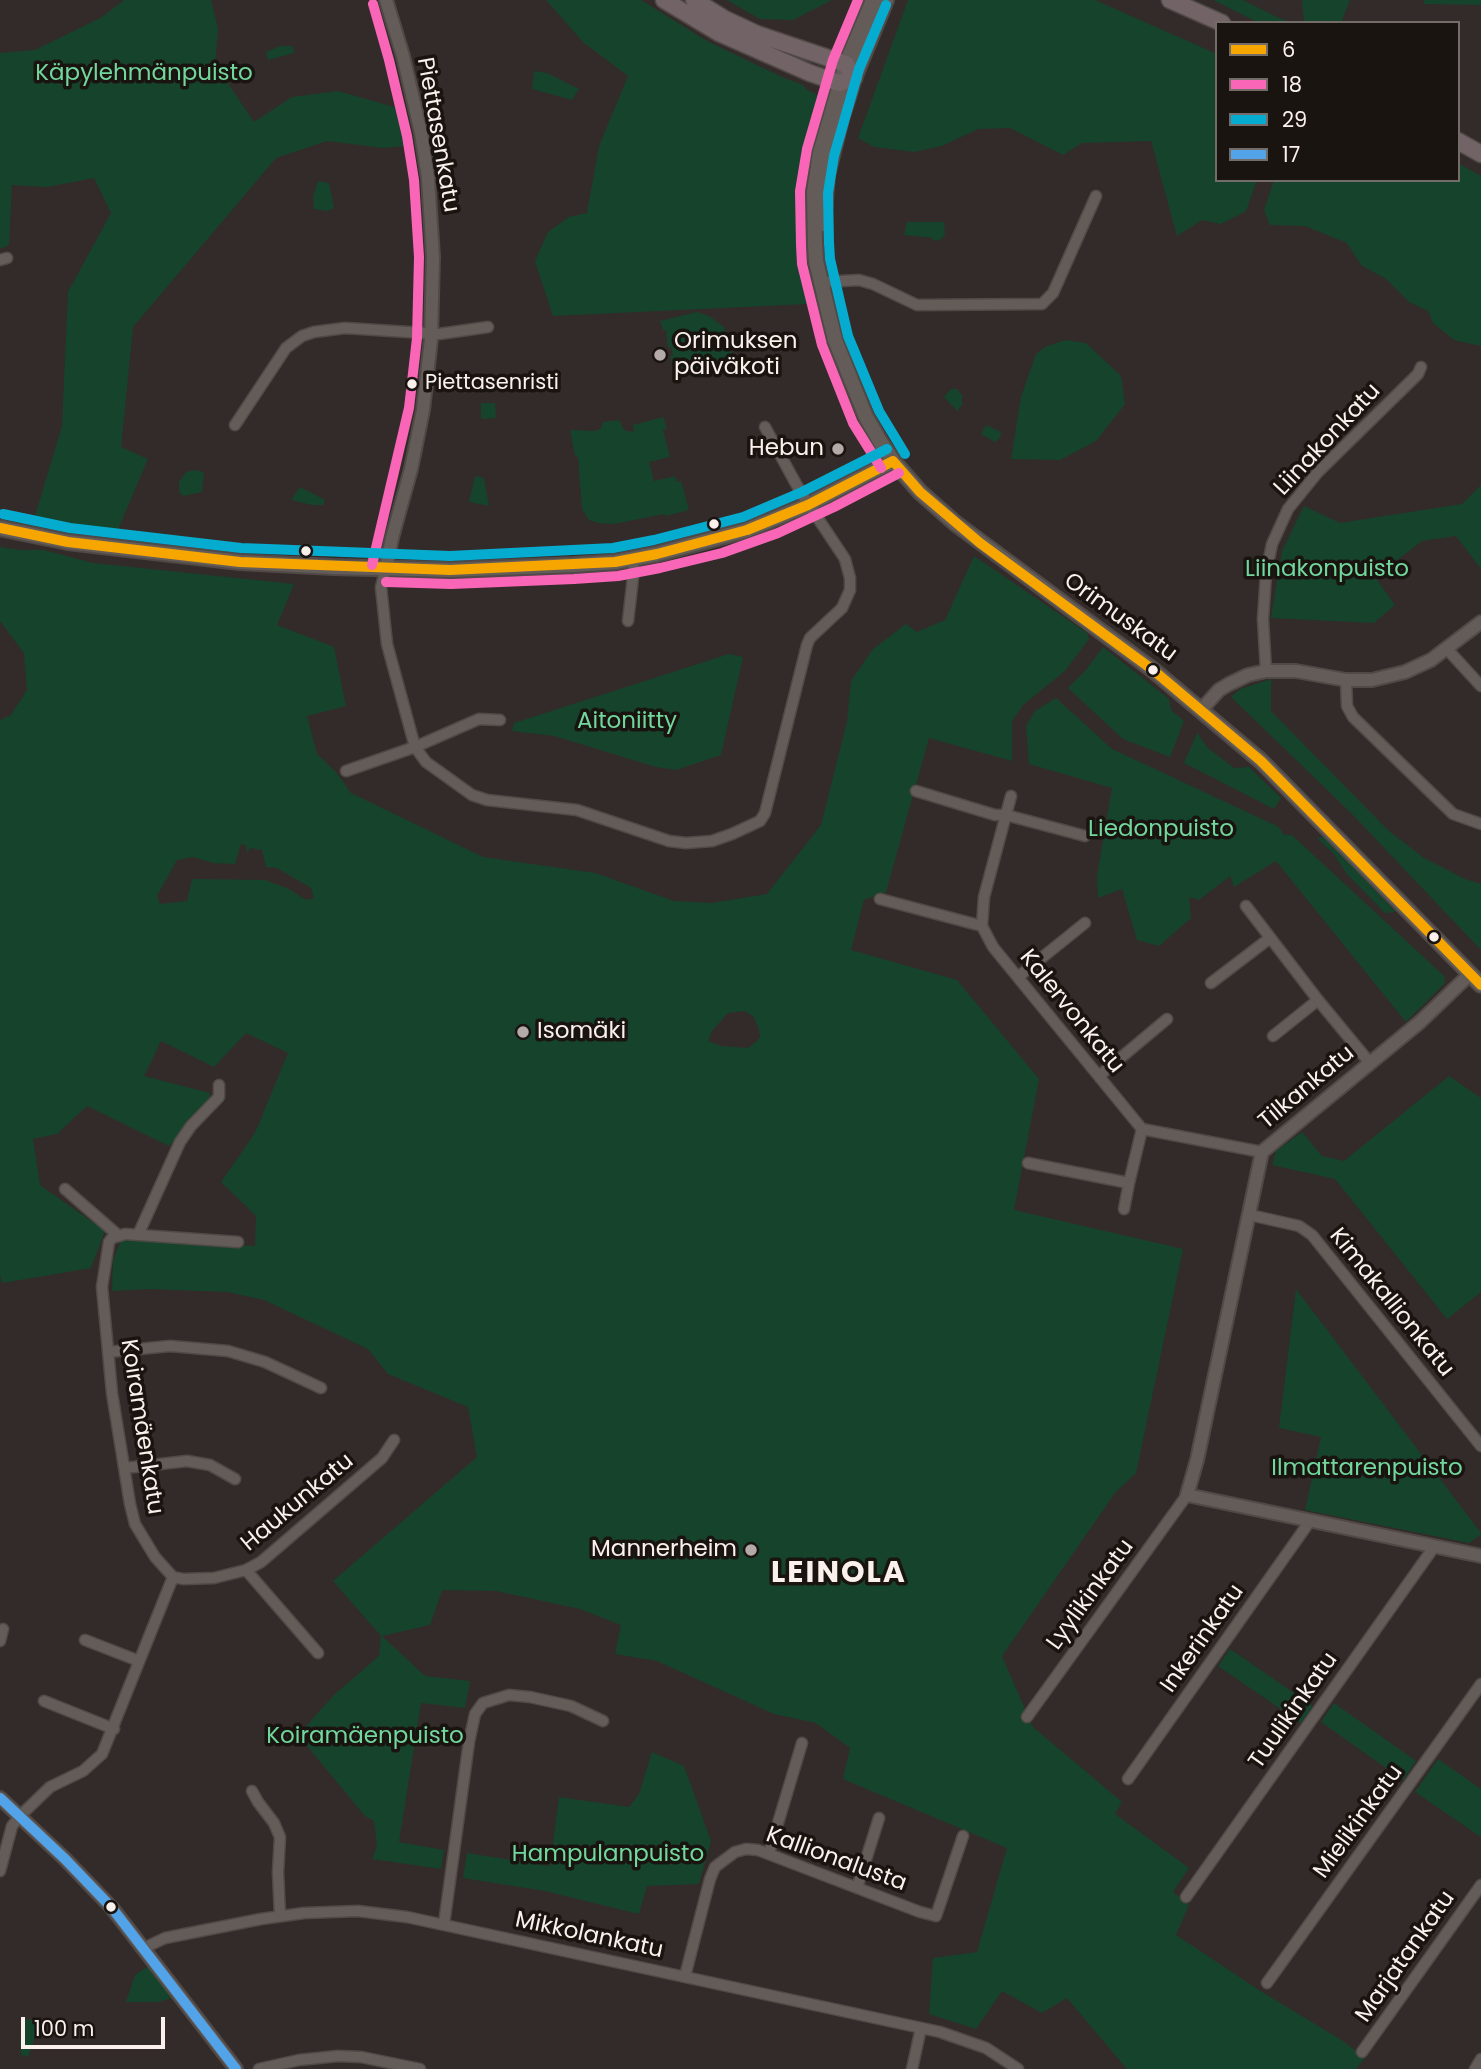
<!DOCTYPE html>
<html>
<head>
<meta charset="utf-8">
<style>
  body { margin:0 }
  #map { position:relative; width:1481px; height:2069px; overflow:hidden; background:#332b29; font-family:Poppins,sans-serif }
  canvas { display:block }
  .legend { position:absolute; left:1215px; top:21px; width:245px; height:161px; box-sizing:border-box; background:#1a1411; border:2px solid #746c69; margin:0; padding:9px 12px; list-style:none; font-size:21px; color:#faf0ec }
  .legend li { display:flex; align-items:center; gap:14px; height:35px }
  .legend b { width:35px; border:2px solid #746c69 }
  .scale { position:absolute; left:21px; top:2017px; width:144px; height:32px; box-sizing:border-box; border:4px solid #faf0ec; border-top:0; padding-left:9px; font-size:21px; line-height:24px; white-space:nowrap; color:#faf0ec; -webkit-text-stroke:5px #1a1411; paint-order:stroke }
</style>
</head>
<body>
<div id="map">
<canvas width="1481" height="2069"></canvas>
<ul class="legend">
<li><b style="height:9px;background:#f7a600"></b>6</li>
<li><b style="height:9px;background:#fa66b7"></b>18</li>
<li><b style="height:9px;background:#06acd0"></b>29</li>
<li><b style="height:9px;background:#53a3e8"></b>17</li>
</ul>
<div class="scale">100 m</div>
</div>
<script>
const c = document.querySelector('canvas').getContext('2d');
c.lineJoin = 'round';
function fill(path, color) { c.fillStyle = color; c.fill(path, 'evenodd'); }
const shape = rows => new Path2D(rows.map(r => 'M' + r).join(''));
function trace(path, color, width, dash) { c.strokeStyle = color; c.lineWidth = width; c.lineCap = dash ? 'butt' : 'round'; c.setLineDash(dash || []); c.stroke(path); }
function label(font, color, halo, rows, align = 'center') {
  c.font = font + ' Poppins,sans-serif'; c.lineWidth = 7; c.setLineDash([]); c.textBaseline = 'middle'; c.strokeStyle = halo; c.fillStyle = color; for (const [text, x, y, turn = 0] of rows) {
    c.save(); c.translate(x, y); c.rotate((+turn || 0) * Math.PI / 180); c.textAlign = isNaN(turn) ? turn : align; if (halo) c.strokeText(text, 0, 0); c.fillText(text, 0, 0); c.restore();
  }
}
fill(shape([
  [124,0,211,0,218,29,215,64,254,122,292,97,338,91,401,109,405,115,413,149,405,146,383,148,327,141,276,158,133,327,121,447,148,459,117,532,80,528,35,516,62,426,68,292,111,213,94,178,47,187,12,185,9,245,0,249,0,53,35,50,102,17],
  [546,0,641,0,707,41,782,77,803,85,807,90,816,94,821,105,803,182,800,240,807,304,553,316,535,261,548,232,569,217,587,213,599,146,628,76,584,43],
  [727,0,832,0,793,20,760,19],
  [908,0,1095,0,1217,54,1217,180,1257,180,1246,211,1221,224,1202,220,1177,236,1151,141,1082,143,1063,155,1010,128,978,129,942,146,914,152,874,147,858,138],
  [1213,0,1243,0,1279,18,1294,23,1259,23],
  [1302,0,1350,0,1341,23,1310,23,1304,22],
  [1424,0,1481,0,1481,5,1424,4],
  [280,46,293,46,294,53,268,60,266,52],
  [534,71,547,73,579,89,572,100,532,89],
  [1458,163,1481,176,1481,346,1454,340,1433,323,1428,311,1409,302,1386,279,1361,265,1347,243,1305,226,1270,225,1264,210,1274,180,1458,180],
  [318,181,329,183,334,208,327,211,314,209,313,196],
  [907,222,944,222,945,234,942,239,933,241,933,238,904,235],
  [697,312,709,316,724,327,734,361,692,372,691,368,678,372,676,363,672,364,670,356,673,355,671,347,668,348,666,330,663,330,660,321],
  [1065,340,1086,343,1121,376,1125,404,1096,441,1060,460,1011,459,1021,397,1036,354,1045,347],
  [951,389,957,389,962,395,962,405,957,411,944,397],
  [481,403,495,403,496,418,481,419],
  [663,417,667,428,663,430,670,457,649,462,654,481,675,476,677,482,681,481,689,510,666,516,664,514,614,524,598,523,589,520,582,509,578,457,575,456,570,430,595,431,601,428,603,422,619,420,624,430,634,432,633,425],
  [986,425,1001,432,1000,438,995,442,981,434],
  [196,470,204,473,202,492,183,496,179,492,179,482,186,472],
  [475,476,484,478,489,506,469,502],
  [1481,485,1481,569,1456,536,1422,541,1375,577,1395,605,1374,623,1271,618,1282,551,1304,506,1340,523,1462,504],
  [300,487,325,500,323,505,312,505,291,500],
  [0,547,21,550,44,550,93,563,294,584,277,625,334,647,346,706,307,716,317,754,336,772,351,793,483,857,595,873,674,901,712,903,767,894,821,825,847,722,851,681,873,649,906,624,917,632,945,620,974,556,1087,633,1089,639,1065,671,1023,705,1012,721,1012,761,929,738,886,892,864,900,851,950,957,980,1039,1079,1014,1210,1183,1249,1136,1473,1115,1493,1002,1656,1033,1727,1122,1802,1115,1814,1189,1868,1173,1892,1189,1905,1176,1935,1262,1992,1343,2041,1365,2058,1356,2069,1127,2069,1067,1998,1042,2013,1002,1991,976,2029,929,2014,933,1958,977,1952,1007,1848,843,1779,850,1748,816,1723,774,1714,657,1661,615,1654,621,1625,580,1609,496,1591,442,1590,430,1625,382,1636,425,1676,470,1681,465,1708,421,1703,399,1842,444,1850,441,1869,372,1859,377,1846,374,1821,365,1816,298,1735,334,1695,379,1656,381,1636,333,1581,477,1457,468,1407,388,1374,368,1349,264,1300,228,1292,148,1289,112,1291,113,1261,121,1240,255,1246,256,1216,221,1182,255,1133,288,1053,246,1033,214,1067,161,1041,144,1076,210,1093,209,1101,169,1146,87,1106,57,1134,33,1139,40,1185,105,1231,91,1268,2,1283,0,1275,0,720,11,715,27,690,24,653,0,621],
  [241,844,246,845,247,854,250,848,262,850,266,867,277,868,311,888,314,898,306,900,289,889,265,880,192,879,187,901,160,904,157,896,177,860,193,857,213,863,235,864],
  [745,1011,754,1017,759,1030,760,1037,757,1041,748,1048,721,1046,708,1041,712,1031,728,1013],
  [1103,647,1169,699,1171,710,1184,721,1170,757,1123,739,1068,688,1086,670],
  [729,654,743,657,721,755,676,770,656,767,554,736,512,731,514,723],
  [1271,679,1271,711,1389,831,1424,858,1465,879,1481,884,1481,950,1352,814,1231,697,1240,689],
  [1056,698,1112,749,1279,827,1283,834,1293,836,1444,976,1445,983,1406,1022,1276,861,1234,887,1230,876,1199,900,1189,897,1191,918,1159,946,1137,940,1122,889,1098,898,1097,876,1112,788,1029,764,1026,726,1035,711],
  [1197,733,1208,748,1234,768,1249,767,1281,798,1274,809,1184,763],
  [1324,837,1396,912,1385,913,1346,873,1334,854,1317,838],
  [1449,1076,1481,1098,1481,1292,1447,1319,1335,1179,1272,1165,1276,1151,1302,1132,1322,1156,1344,1161],
  [1296,1289,1481,1533,1481,1535,1469,1543,1305,1510,1321,1437,1279,1428],
  [1230,1649,1313,1706,1301,1723,1218,1666],
  [1334,1703,1416,1761,1403,1780,1321,1722],
  [652,1752,684,1766,711,1841,699,1884,647,1886,639,1914,545,1891,463,1878,467,1853,550,1866,559,1797,629,1807,639,1794],
  [1438,1759,1481,1789,1481,1837,1415,1792],
  [148,1966,172,1998,158,2002,126,2002,135,1975],
  [28,2019,40,2022,28,2057,21,2055,20,2042,23,2022]
]), '#16432c');
const minor = shape([
  [0,260,7,258],
  [823,282,859,280,873,284,917,305,1042,304,1053,293,1096,196],
  [235,425,286,348,302,336,314,332,345,328,439,334,488,327],
  [386,568,381,587,387,644,415,747,426,762,472,795,487,800,577,810,669,841,686,843,712,841,732,834,760,821,765,813,807,645,810,638,842,608,850,590,850,578,845,559,801,493,765,427],
  [628,621,634,569,632,558],
  [1447,649,1481,686],
  [1266,671,1263,619,1266,574,1272,544,1288,509,1318,472,1418,374,1421,367],
  [1346,680,1347,706,1353,717,1453,814,1481,824],
  [346,771,415,747,479,719,500,720],
  [916,791,995,815,1006,815,1085,836],
  [1011,796,984,897,982,926,993,947,1142,1129,1262,1152],
  [880,899,982,926],
  [1246,906,1318,1000,1370,1063],
  [1018,977,1085,923],
  [1211,983,1270,938],
  [1273,1036,1318,1000],
  [1099,1076,1167,1019],
  [1028,1163,1129,1183,1142,1129],
  [65,1189,119,1236,125,1234,238,1242],
  [1124,1209,1129,1183],
  [1250,1215,1299,1226,1312,1235,1481,1446],
  [138,1235,180,1142,191,1126,219,1097,219,1085],
  [108,1352,170,1346,228,1351,265,1362,321,1388],
  [125,1468,187,1461,210,1465,235,1479],
  [246,1570,318,1653],
  [173,1577,183,1579,214,1578,246,1570,261,1562,382,1458,394,1440],
  [85,1640,139,1661],
  [0,1641,3,1629],
  [44,1701,114,1729],
  [1027,1717,1187,1495],
  [1128,1779,1310,1521],
  [252,1791,258,1802,274,1823,280,1837,278,1872,280,1916],
  [769,1853,802,1743],
  [0,1871,12,1826,20,1816,50,1787,83,1771,102,1754,173,1577,155,1557,135,1524,130,1504,112,1393,102,1287,109,1242,112,1238,119,1236],
  [857,1888,879,1818],
  [1186,1897,1434,1547],
  [444,1924,469,1742,475,1714,483,1703,509,1695,530,1697,571,1706,603,1721],
  [144,1948,165,1938,261,1919,304,1913,358,1911,407,1917,940,2032,986,2048,1018,2069],
  [685,1976,710,1879,715,1867,735,1852,746,1849,758,1850,920,1912,936,1916,963,1836],
  [1267,1983,1481,1684],
  [1362,2052,1481,1885],
  [259,2069,299,2060,338,2056,361,2057,420,2069],
  [912,2069,921,2028],
  [1475,2069,1481,2059]
]);
const tertiary = shape([
  [386,0,403,56,421,133,428,178,433,257,431,339,423,410,411,469,392,538,386,568],
  [1202,709,1219,690,1229,684,1248,675,1266,671,1296,671,1346,680,1372,680,1405,672,1431,660,1481,622],
  [1470,974,1420,1022,1262,1152,1197,1460,1187,1495,1481,1556],
  [0,1798,65,1859,112,1908,236,2069]
]);
const secondary = shape([
  [873,0,846,64,820,153,814,192,815,244,816,261,835,340,866,417,881,443,893,461,920,492,955,523,1153,670,1261,761,1481,985],
  [823,224,827,175,841,119,854,78,886,0],
  [0,528,68,542,240,562,333,567,450,570,573,565,615,562,657,554,747,530,808,505,893,461]
]);
const trunk = shape([
  [664,0,719,33,810,73,839,83,854,78,846,64,757,34,725,19,694,0],
  [1170,0,1222,23],
  [1458,141,1481,154]
]);
trace(minor, '#504946', 13);
trace(tertiary, '#504946', 16);
trace(secondary, '#504946', 18);
trace(trunk, '#504946', 19);
trace(minor, '#635c59', 10);
trace(tertiary, '#635c59', 12);
trace(secondary, '#635c59', 14);
trace(trunk, '#726466', 16);
trace(shape([
  [893,461,920,492,980,543,1153,670,1261,761,1481,985],
  [0,528,68,542,240,562,450,570,615,562,657,554,747,530,808,505,893,461]
]), '#f7a600', 10);
trace(shape([
  [858,0,833,60,807,149,800,191,801,245,802,264,822,345,853,423,881,468],
  [372,565,409,408,417,338,419,257,414,180,407,136,389,60,373,4],
  [386,582,451,584,574,579,618,576,660,568,722,553,778,533,834,507,899,473]
]), '#fa66b7', 10);
trace(shape([
  [886,5,859,69,834,156,828,193,829,243,830,259,848,336,879,411,905,454],
  [3,514,70,528,241,548,450,556,613,548,654,540,743,517,802,492,887,449]
]), '#06acd0', 10);
trace(shape([
  [0,1798,65,1859,112,1908,236,2069]
]), '#53a3e8', 10);
for (const [x, y, r, color] of [
  [660,355,7,"#b4aba8"],
  [412,384,6,"#faf0ec"],
  [838,449,7,"#b4aba8"],
  [714,524,6,"#faf0ec"],
  [306,551,6,"#faf0ec"],
  [1153,670,6,"#faf0ec"],
  [1434,937,6,"#faf0ec"],
  [523,1032,7,"#b4aba8"],
  [751,1550,7,"#b4aba8"],
  [111,1907,6,"#faf0ec"]
]) { const dot = new Path2D(); dot.arc(x, y, r, 0, 2 * Math.PI); c.fillStyle = color; c.fill(dot); trace(dot, '#1a1411', 2.5); }
label('21px', '#faf0ec', '#1a1411', [
  ["Piettasenristi",425,384]
], 'left');
label('23px', '#71d79c', '#1a1411', [
  ["Käpylehmänpuisto",144,74],
  ["Liinakonpuisto",1327,570],
  ["Aitoniitty",627,722],
  ["Liedonpuisto",1161,830],
  ["Ilmattarenpuisto",1367,1469],
  ["Koiramäenpuisto",365,1737],
  ["Hampulanpuisto",608,1855]
]);
label('23px', '#faf0ec', '#1a1411', [
  ["Piettasenkatu",437,135,80],
  ["Liinakonkatu",1328,440,-47],
  ["Orimuskatu",1120,618,36],
  ["Kalervonkatu",1071,1012,51],
  ["Tilkankatu",1307,1088,-40],
  ["Kimakallionkatu",1391,1303,51],
  ["Koiramäenkatu",141,1427,81],
  ["Haukunkatu",298,1503,-40],
  ["Lyylikinkatu",1091,1595,-54],
  ["Inkerinkatu",1203,1639,-55],
  ["Tuulikinkatu",1294,1711,-55],
  ["Mielikinkatu",1359,1822,-54],
  ["Kallionalusta",836,1860,20],
  ["Mikkolankatu",589,1936,12],
  ["Marjatankatu",1406,1957,-55]
]);
label('23px', '#faf0ec', '#1a1411', [
  ["Orimuksen",674,342],
  ["päiväkoti",674,368],
  ["Hebun",824,449,"right"],
  ["Isomäki",537,1032],
  ["Mannerheim",737,1550,"right"]
], 'left');
c.letterSpacing = '2px';
label('bold 30px', '#faf0ec', '#1a1411', [
  ["LEINOLA",839,1574]
]);
c.letterSpacing = '0px';
</script>
</body>
</html>
